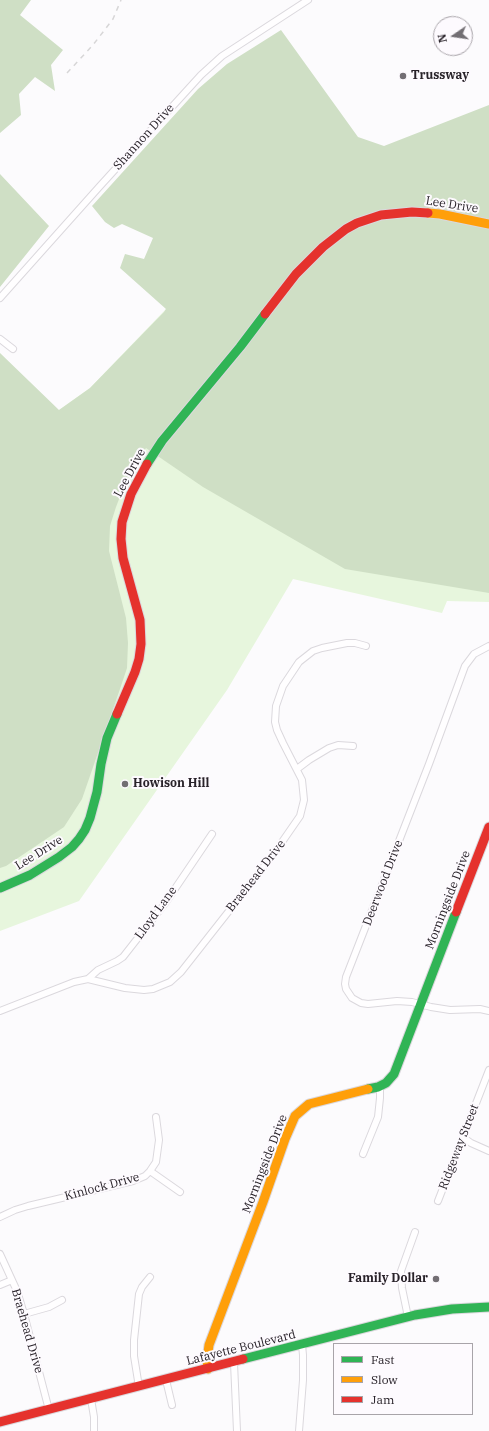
<!DOCTYPE html>
<html>
<head>
<meta charset="utf-8">
<style>
  body { margin:0 }
  #map { position:relative; width:489px; height:1431px; overflow:hidden; background:#fcfbfd; font-family:"IBM Plex Serif",serif }
  canvas { display:block }
  .legend { position:absolute; left:333px; top:1343px; width:140px; height:72px; box-sizing:border-box; background:#fdfafe; border:1px solid #a8a4a9; margin:0; padding:5px 7px; list-style:none; font-size:12px; color:#282229 }
  .legend li { display:flex; align-items:center; gap:8px; height:20px }
  .legend b { width:20px; border:1px solid #a8a4a9 }
  .north { position:absolute; left:433px; top:16px; width:40px; height:40px; box-sizing:border-box; background:#fdfafe; border:1px solid #a8a4a9; border-radius:50%; rotate:257deg; font-size:11px; font-weight:700; line-height:16px; text-align:center; color:#282229 }
  .north::after { content:''; display:block; margin:auto; width:14px; height:18px; background:#726e73; clip-path:polygon(50% 0,100% 100%,50% 72%,0 100%) }
</style>
</head>
<body>
<div id="map">
<canvas width="489" height="1431"></canvas>
<ul class="legend">
<li><b style="height:5px;background:#30b455"></b>Fast</li>
<li><b style="height:5px;background:#ff9f0a"></b>Slow</li>
<li><b style="height:5px;background:#e5322d"></b>Jam</li>
</ul>
<div class="north">N</div>
</div>
<script>
const c = document.querySelector('canvas').getContext('2d');
c.lineJoin = 'round';
function fill(path, color) { c.fillStyle = color; c.fill(path, 'evenodd'); }
const shape = rows => new Path2D(rows.map(r => 'M' + r).join(''));
function trace(path, color, width, dash) { c.strokeStyle = color; c.lineWidth = width; c.lineCap = dash ? 'butt' : 'round'; c.setLineDash(dash || []); c.stroke(path); }
function label(font, color, halo, rows, align = 'center') {
  c.font = font + ' "IBM Plex Serif",serif'; c.lineWidth = 4; c.setLineDash([]); c.textBaseline = 'middle'; c.strokeStyle = halo; c.fillStyle = color; for (const [text, x, y, turn = 0] of rows) {
    c.save(); c.translate(x, y); c.rotate((+turn || 0) * Math.PI / 180); c.textAlign = isNaN(turn) ? turn : align; if (halo) c.strokeText(text, 0, 0); c.fillText(text, 0, 0); c.restore();
  }
}
fill(shape([
  [489,143,489,602,447,601,442,613,293,579,227,690,79,901,0,931,0,483,59,410,90,388,166,309]
]), '#e7f6dd');
fill(shape([
  [0,0,31,0,20,15,63,50,51,65,55,91,35,77,19,94,21,115,0,133],
  [281,30,358,137,384,146,489,105,489,593,345,569,203,487,146,448,126,481,116,507,110,526,109,551,126,618,128,643,127,668,120,689,82,799,64,827,6,866,0,868,0,353,59,410,90,388,164,312,166,309,120,268,125,254,144,259,153,238,122,224,114,228,105,222,92,206,198,89,227,64],
  [0,174,49,226,0,287]
]), '#cfdfc5');
const street = shape([
  [0,298,100,186,201,75,222,56,308,0],
  [0,339,13,349],
  [489,646,474,654,465,666,429,764,346,977,345,984,346,989,352,998,361,1003,368,1004,397,1001,412,1002,431,1007,450,1010,480,1009,489,1011],
  [297,769,309,760,329,748,338,745,353,746],
  [88,979,98,970,117,961,123,957,166,902,212,834],
  [0,1011,74,982,88,979,125,988,144,990,153,989,170,982,181,972,273,855,300,816,304,800,302,780,283,743,277,730,275,722,276,706,283,686,299,662,313,651,322,648,347,643,355,643,366,646],
  [464,1138,471,1143,489,1151],
  [363,1154,378,1117,380,1098,380,1086],
  [150,1171,180,1192],
  [438,1201,489,1070],
  [0,1217,15,1210,28,1206,133,1181,145,1176,150,1171,156,1162,159,1140,156,1117],
  [0,1254,17,1291,24,1314,49,1410],
  [0,1285,12,1280],
  [24,1314,49,1307,62,1300],
  [408,1317,402,1288,401,1271,415,1232],
  [234,1363,237,1431],
  [166,1380,172,1405],
  [139,1387,134,1356,134,1340,139,1294,142,1287,150,1277],
  [91,1399,94,1417,94,1431],
  [299,1431,303,1380,303,1355,302,1345]
]);
const fast = shape([
  [147,464,162,441,240,347,265,314],
  [0,888,30,875,59,857,72,847,79,839,85,830,90,818,97,792,101,764,107,738,117,714],
  [368,1089,378,1087,386,1083,394,1074,456,912],
  [243,1359,415,1315,452,1309,489,1307]
]);
const slow = shape([
  [428,213,440,214,489,224],
  [208,1369,207,1360,209,1345,263,1202,285,1139,295,1116,309,1104,368,1089]
]);
const jam = shape([
  [265,314,296,274,323,247,346,229,357,223,381,215,412,212,428,213],
  [117,714,135,672,139,659,141,644,140,620,123,558,121,539,122,522,131,494,147,464],
  [456,912,489,827],
  [0,1422,243,1359]
]);
trace(street, '#dbd8dd', 8);
trace(fast, '#dbd8dd', 11);
trace(slow, '#dbd8dd', 11);
trace(jam, '#dbd8dd', 11);
trace(street, '#fffeff', 6);
trace(fast, '#30b455', 9);
trace(slow, '#ff9f0a', 9);
trace(jam, '#e5322d', 9);
trace(shape([
  [67,73,93,45,113,19,121,0]
]), '#d7d6d7', 1.5, [5, 5]);
for (const [x, y, r, color] of [
  [403,76,4,"#726e73"],
  [125,784,4,"#726e73"],
  [436,1279,4,"#726e73"]
]) { const dot = new Path2D(); dot.arc(x, y, r, 0, 2 * Math.PI); c.fillStyle = color; c.fill(dot); trace(dot, '#fdfafe', 1.5); }
label('bold 12px', '#282229', '#fdfafe', [
  ["Trussway",411,76],
  ["Howison Hill",133,784],
  ["Family Dollar",428,1279,"right"]
], 'left');
label('12px', '#282229', '#fdfafe', [
  ["Shannon Drive",144,137,-48],
  ["Lee Drive",452,205,9],
  ["Lee Drive",130,473,-62],
  ["Lee Drive",39,853,-32],
  ["Braehead Drive",256,876,-52],
  ["Deerwood Drive",383,883,-69],
  ["Morningside Drive",448,900,-69],
  ["Lloyd Lane",156,913,-54],
  ["Ridgeway Street",459,1147,-69],
  ["Morningside Drive",265,1164,-69],
  ["Kinlock Drive",102,1187,-15],
  ["Braehead Drive",27,1331,74],
  ["Lafayette Boulevard",241,1348,-14]
]);
</script>
</body>
</html>
